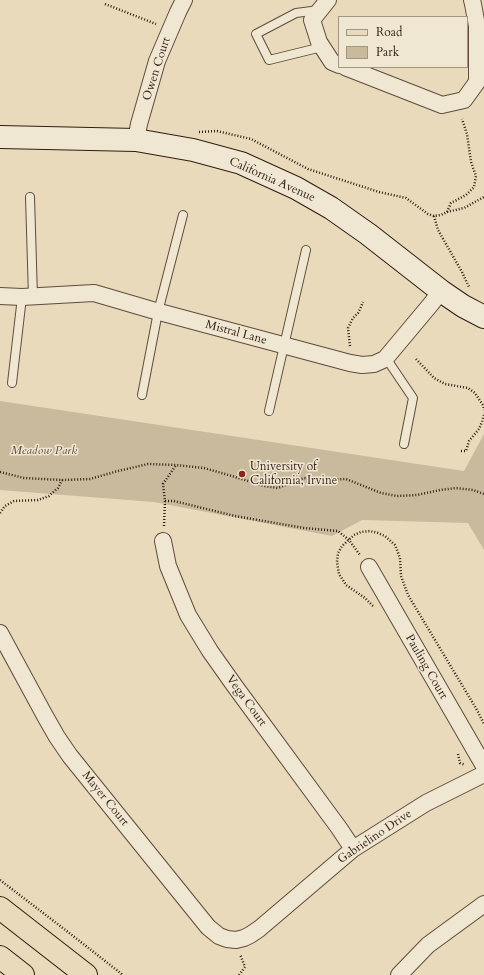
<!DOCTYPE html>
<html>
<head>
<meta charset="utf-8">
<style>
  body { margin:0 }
  #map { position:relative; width:484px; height:975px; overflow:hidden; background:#e8dabb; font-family:Cardo,serif }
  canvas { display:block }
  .legend { position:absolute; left:338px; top:16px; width:130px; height:52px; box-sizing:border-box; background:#f0e7d3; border:1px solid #a49685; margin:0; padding:5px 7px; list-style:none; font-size:12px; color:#311c10 }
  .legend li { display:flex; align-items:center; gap:8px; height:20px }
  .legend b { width:20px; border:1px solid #a49685 }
</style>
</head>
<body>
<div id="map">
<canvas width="484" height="975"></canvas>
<ul class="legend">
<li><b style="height:5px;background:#e8dabb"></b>Road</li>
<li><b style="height:11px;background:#c9ba9e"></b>Park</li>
</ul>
</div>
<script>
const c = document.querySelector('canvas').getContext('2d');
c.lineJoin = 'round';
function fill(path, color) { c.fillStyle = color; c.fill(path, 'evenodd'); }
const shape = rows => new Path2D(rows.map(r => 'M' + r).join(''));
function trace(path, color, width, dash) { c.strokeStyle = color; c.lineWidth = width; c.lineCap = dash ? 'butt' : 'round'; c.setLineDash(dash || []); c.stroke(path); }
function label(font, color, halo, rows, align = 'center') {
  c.font = font + ' Cardo,serif'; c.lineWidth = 3; c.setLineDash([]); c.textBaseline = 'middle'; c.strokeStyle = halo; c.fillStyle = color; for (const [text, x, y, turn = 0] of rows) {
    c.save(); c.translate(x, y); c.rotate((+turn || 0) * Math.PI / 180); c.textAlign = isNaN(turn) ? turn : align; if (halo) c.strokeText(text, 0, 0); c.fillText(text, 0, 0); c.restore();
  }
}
fill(shape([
  [0,401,464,471,484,434,484,550,468,523,362,520,332,536,154,502,0,490]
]), '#c9ba9e');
const lane = shape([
  [319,10,296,13,256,34,269,60,322,47],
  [30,197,33,297],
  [386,358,413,398,404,444],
  [12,383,22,297],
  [142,395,158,312,183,215],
  [269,411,306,250]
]);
const street = shape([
  [328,0,312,20,319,42,332,62,339,65],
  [345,67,442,105,464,100,477,82,477,26,473,4,472,0],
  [136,140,139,124,157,61,178,12,184,0],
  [0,296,22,297,94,293,152,310,350,363,362,365,374,364,385,359,431,304,441,291],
  [163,541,168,566,188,615,210,651,234,685,339,828,353,849],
  [369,567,484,766],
  [0,633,45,716,57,737,70,756,208,927,219,936,227,939,236,940,244,938,250,935,259,929,353,849,426,803,484,774],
  [399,975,428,945,484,904]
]);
const secondary = shape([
  [0,137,136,140,193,150,241,163,296,188,331,208,368,234,441,291,463,306,484,317]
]);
const primary = shape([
  [0,908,86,975],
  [0,957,23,975]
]);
trace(lane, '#5f4c3b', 10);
trace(street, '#5f4c3b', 18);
trace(secondary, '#311c10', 24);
trace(primary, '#311c10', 24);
trace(shape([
  [105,4,156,24],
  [199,132,217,131,251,139,308,169,379,192,406,198,428,214,434,216,441,215,447,212,451,203,466,195,474,187,476,176,471,162,467,134,462,119],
  [447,212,464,208,484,197],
  [434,216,438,230,462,272,469,287],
  [350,346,348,328,353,318,358,313,361,307,363,302],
  [416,359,434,378,445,384,468,388,475,393,483,405,484,410],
  [461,451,466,451,469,441,479,429,482,422,484,415],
  [0,472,24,478,62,480,90,479,118,471,148,464,176,465,204,468,232,476,264,486,278,488,304,478,319,480,346,479,381,493,397,496,417,495,440,490,456,488,473,490,484,494],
  [165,501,174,501,235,516,304,528,338,531,349,540,360,555],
  [0,513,5,506,14,501,38,500,49,496,58,488,62,480],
  [164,526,165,501,163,484,176,465],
  [373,606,365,598,346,585,339,574,337,562,338,553,342,546,354,535,361,532,370,531,378,533,385,536,395,545,400,558,401,576,408,595,477,710,484,724],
  [458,754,460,763,465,765],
  [0,880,68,932,123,975],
  [239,975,245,967,240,954]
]), '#311c10', 2.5, [1, 2]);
trace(lane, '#f0e7d3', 8);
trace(street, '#f0e7d3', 16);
trace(secondary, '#f0e7d3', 22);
trace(primary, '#e8dabb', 22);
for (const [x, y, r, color] of [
  [242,474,4,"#8f2418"]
]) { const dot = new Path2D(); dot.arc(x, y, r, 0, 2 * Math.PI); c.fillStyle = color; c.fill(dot); trace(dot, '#f0e7d3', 1.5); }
label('12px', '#311c10', '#f0e7d3', [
  ["Owen Court",157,69,-72],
  ["California Avenue",272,180,24],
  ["Mistral Lane",236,333,15],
  ["Pauling Court",426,667,60],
  ["Vega Court",246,701,54],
  ["Mayer Court",105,799,51],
  ["Gabrielino Drive",375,837,-34]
]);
label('italic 12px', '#5f4b3b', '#f0e7d3', [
  ["Meadow Park",44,451]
]);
label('12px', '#311c10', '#f0e7d3', [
  ["University of",250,467],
  ["California, Irvine",250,481]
], 'left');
</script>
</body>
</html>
